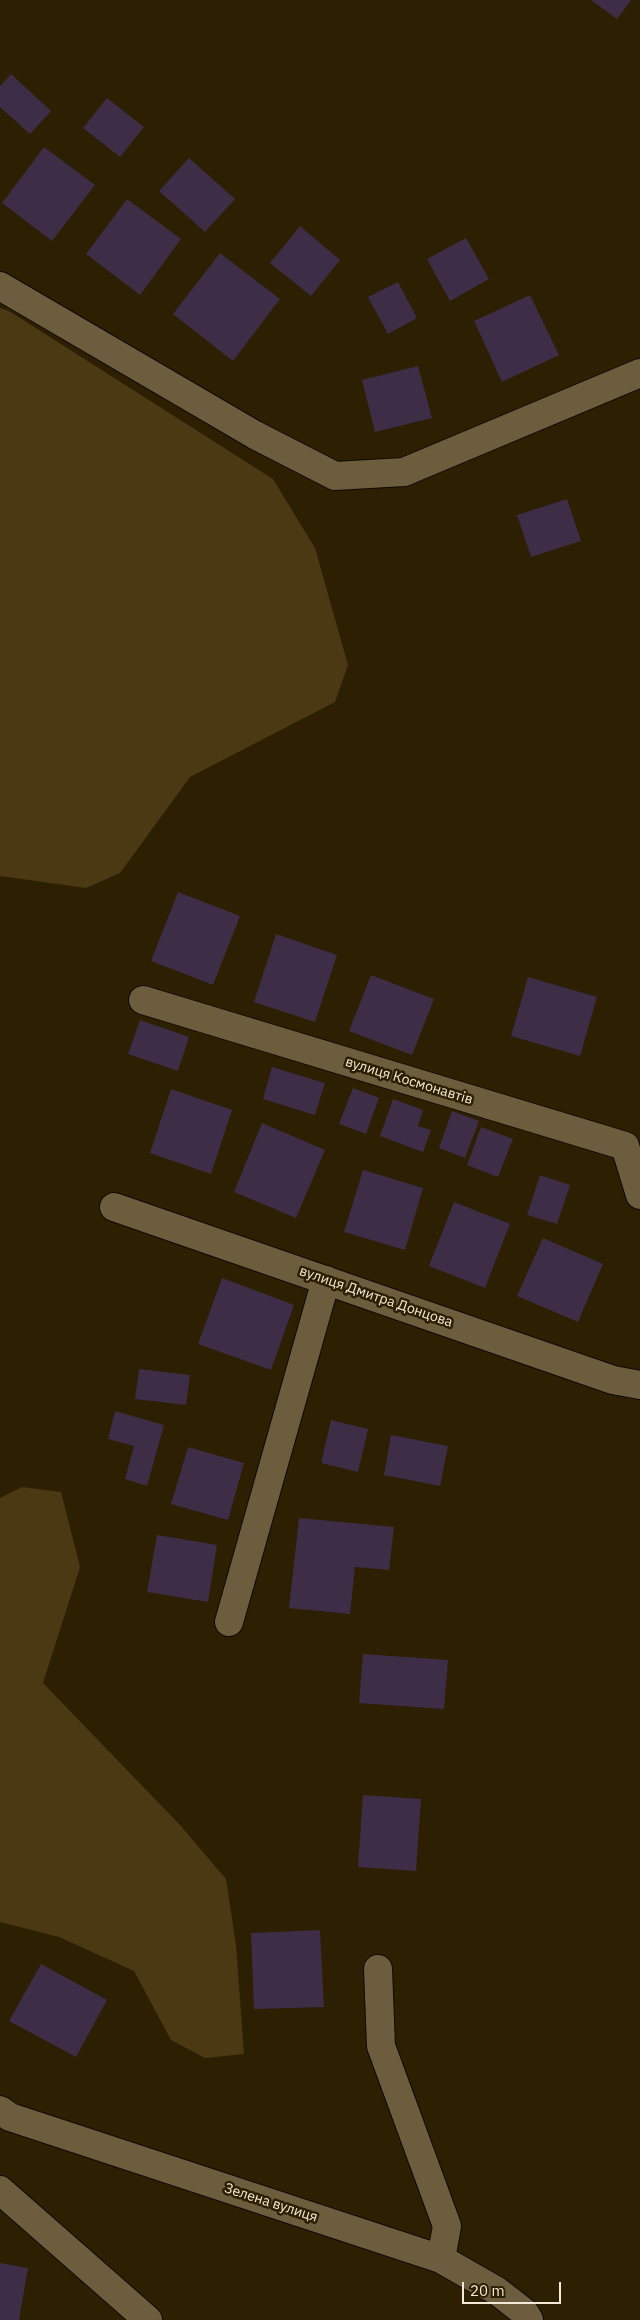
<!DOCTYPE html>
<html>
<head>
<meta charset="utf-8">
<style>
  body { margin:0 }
  #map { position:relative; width:640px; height:2320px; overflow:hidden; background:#2d1f02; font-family:"IBM Plex Sans",sans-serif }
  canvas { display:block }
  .scale { position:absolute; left:462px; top:2282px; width:99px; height:22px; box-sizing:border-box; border:2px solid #f2e9d8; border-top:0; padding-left:6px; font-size:15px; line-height:18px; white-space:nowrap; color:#f2e9d8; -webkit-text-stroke:4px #2d1f02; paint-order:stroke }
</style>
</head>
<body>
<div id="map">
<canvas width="640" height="2320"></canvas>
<div class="scale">20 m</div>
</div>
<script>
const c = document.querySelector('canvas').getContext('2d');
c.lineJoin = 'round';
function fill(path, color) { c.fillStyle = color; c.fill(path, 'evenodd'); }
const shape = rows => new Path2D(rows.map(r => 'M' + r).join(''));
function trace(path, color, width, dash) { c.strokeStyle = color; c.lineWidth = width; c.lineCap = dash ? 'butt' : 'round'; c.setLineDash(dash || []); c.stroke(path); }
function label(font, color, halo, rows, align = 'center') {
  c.font = font + ' "IBM Plex Sans",sans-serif'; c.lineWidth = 5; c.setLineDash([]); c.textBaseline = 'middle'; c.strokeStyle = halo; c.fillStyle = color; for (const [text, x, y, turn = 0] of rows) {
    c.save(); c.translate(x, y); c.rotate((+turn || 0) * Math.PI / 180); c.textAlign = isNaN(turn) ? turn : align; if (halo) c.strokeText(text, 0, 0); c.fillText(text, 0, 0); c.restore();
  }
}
fill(shape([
  [0,308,9,311,273,479,315,548,348,665,335,702,190,777,120,873,86,888,0,876],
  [22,1487,61,1492,80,1567,43,1683,180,1825,226,1879,236,1945,244,2054,205,2058,171,2040,134,1971,59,1937,0,1922,0,1498]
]), '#4b3913');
fill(shape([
  [591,0,631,0,617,19],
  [11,74,51,111,30,134,0,107,0,86],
  [107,98,144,127,120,157,83,128],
  [44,147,95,185,52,241,2,203],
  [189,158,235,199,205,232,159,191],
  [127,199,181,239,140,295,86,254],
  [300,226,340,260,311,296,270,263],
  [466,238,489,279,450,301,427,259],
  [220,253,280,299,233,361,173,314],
  [398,282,417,318,388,334,368,297],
  [530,295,559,355,502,382,474,321],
  [418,366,432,418,375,432,362,380],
  [567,499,581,541,531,557,517,515],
  [178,892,240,916,213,985,151,961],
  [276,934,337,955,315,1022,254,1002],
  [371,975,434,999,412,1055,349,1031],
  [528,977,597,997,580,1056,511,1036],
  [140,1020,189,1037,178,1071,128,1054],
  [272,1067,325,1083,315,1115,263,1099],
  [353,1088,379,1098,366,1134,339,1124],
  [171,1089,232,1110,211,1174,150,1153],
  [393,1099,423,1110,418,1126,431,1130,423,1152,380,1136],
  [452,1111,479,1121,465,1158,439,1148],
  [262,1123,325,1150,296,1218,234,1192],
  [481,1127,513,1139,498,1177,467,1165],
  [363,1170,423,1188,405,1250,344,1232],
  [540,1175,570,1185,557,1224,527,1215],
  [454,1202,510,1224,485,1288,429,1266],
  [543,1238,603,1264,578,1322,517,1296],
  [222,1278,294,1305,271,1370,198,1344],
  [139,1369,190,1375,186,1405,135,1399],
  [115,1411,164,1425,147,1486,125,1479,134,1446,108,1439],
  [331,1420,368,1429,358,1472,321,1463],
  [391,1435,448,1446,440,1486,384,1475],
  [188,1447,244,1463,228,1520,171,1504],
  [299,1518,394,1527,389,1570,355,1567,350,1614,289,1608],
  [157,1535,217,1545,208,1602,147,1592],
  [363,1654,448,1660,444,1709,359,1703],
  [363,1795,421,1799,416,1871,358,1867],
  [320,1930,324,2007,254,2009,251,1933],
  [41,1964,107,2000,76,2057,9,2021],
  [0,2263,28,2268,19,2320,0,2320]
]), '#3d2d47');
const minor = shape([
  [0,286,255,435,335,476,404,472,640,373],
  [143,1000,625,1146,640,1195],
  [114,1207,613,1380,640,1385],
  [229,1622,326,1280],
  [378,1969,381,2046,447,2226,441,2259],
  [0,2110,10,2117,441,2259,497,2291,524,2312,529,2320],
  [0,2190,148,2320]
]);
trace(minor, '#130900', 30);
trace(minor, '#6d5d3f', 28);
label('14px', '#f2e9d8', '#2d1f02', [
  ["вулиця Космонавтів",409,1081,17],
  ["вулиця Дмитра Донцова",376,1297,19],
  ["Зелена вулиця",271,2203,18]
]);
</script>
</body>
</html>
